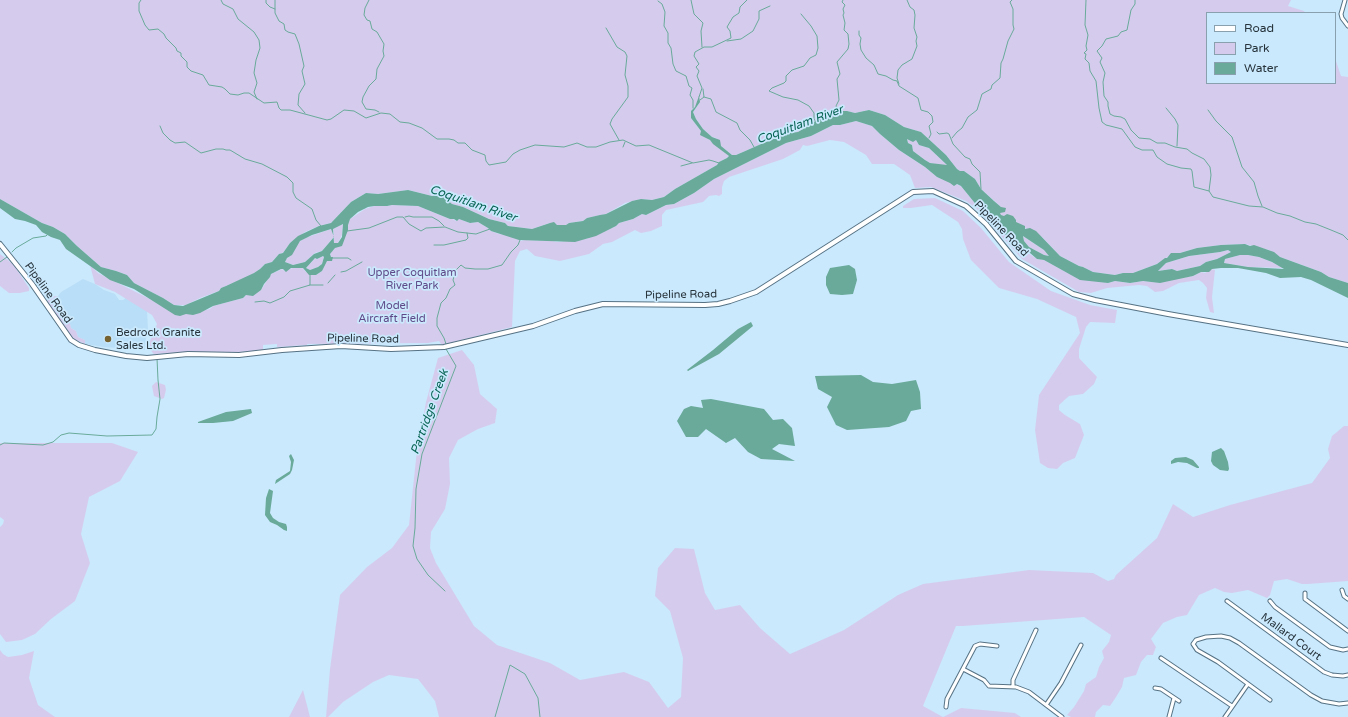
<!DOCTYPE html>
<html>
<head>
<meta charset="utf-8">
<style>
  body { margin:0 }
  #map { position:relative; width:1348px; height:717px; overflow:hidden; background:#cae9fd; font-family:"Varela Round",sans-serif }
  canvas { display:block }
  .legend { position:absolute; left:1206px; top:12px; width:130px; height:72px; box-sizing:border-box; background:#cae9fd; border:1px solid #89a0af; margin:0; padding:5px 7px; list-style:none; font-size:12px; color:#27333b }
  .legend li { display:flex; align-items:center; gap:8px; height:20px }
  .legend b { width:20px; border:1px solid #89a0af }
</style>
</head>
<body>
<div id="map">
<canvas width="1348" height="717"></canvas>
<ul class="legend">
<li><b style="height:5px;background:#fff"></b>Road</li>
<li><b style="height:11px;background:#d5cced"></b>Park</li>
<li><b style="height:11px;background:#69aa9a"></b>Water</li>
</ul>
</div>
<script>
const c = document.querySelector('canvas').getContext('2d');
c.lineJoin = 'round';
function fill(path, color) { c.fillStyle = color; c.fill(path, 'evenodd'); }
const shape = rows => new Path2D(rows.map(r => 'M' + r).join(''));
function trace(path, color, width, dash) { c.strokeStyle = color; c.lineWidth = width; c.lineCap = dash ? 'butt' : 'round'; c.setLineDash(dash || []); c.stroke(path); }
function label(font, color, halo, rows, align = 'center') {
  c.font = font + ' "Varela Round",sans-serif'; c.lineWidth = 3.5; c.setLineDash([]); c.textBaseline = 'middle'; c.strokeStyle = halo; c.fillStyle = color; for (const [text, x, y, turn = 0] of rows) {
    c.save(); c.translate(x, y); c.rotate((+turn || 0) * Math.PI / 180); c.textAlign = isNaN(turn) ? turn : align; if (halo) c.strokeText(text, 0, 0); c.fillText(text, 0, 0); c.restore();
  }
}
fill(shape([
  [83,279,95,284,104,290,115,294,119,300,123,300,127,297,147,309,148,331,145,343,145,350,104,347,85,344,85,340,78,337,76,331,71,328,68,315,58,299,58,296,61,292]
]), '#b9def7');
fill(shape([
  [0,0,1291,0,1288,6,1304,11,1305,13,1207,13,1207,83,1335,83,1335,58,1341,76,1348,77,1348,283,1329,277,1321,272,1280,257,1269,250,1245,244,1221,245,1197,248,1180,253,1174,253,1157,264,1133,273,1123,273,1115,275,1093,272,1083,267,1079,266,1060,256,1042,237,1001,215,1000,214,1001,207,981,189,975,179,964,171,960,171,957,169,946,155,921,132,904,127,885,115,869,110,855,113,847,111,838,111,817,120,798,132,790,133,768,141,743,152,736,155,732,155,721,146,716,138,712,137,703,129,696,119,693,112,700,102,691,111,691,118,701,131,703,135,710,140,729,156,727,158,719,162,717,165,675,189,664,197,652,200,641,199,625,203,606,214,587,218,583,221,569,223,566,225,557,225,550,223,532,229,508,226,505,223,489,219,463,207,452,204,445,198,438,194,432,196,408,190,378,194,366,193,351,202,331,223,319,226,305,232,290,243,283,253,279,254,272,262,265,264,260,269,250,276,231,284,221,288,219,291,200,298,186,305,174,305,163,298,134,283,127,275,116,271,101,267,77,246,65,234,53,227,42,223,0,199],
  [856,121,872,126,880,134,899,150,925,167,937,177,961,186,978,207,997,225,1001,231,1006,233,1012,242,1037,259,1044,260,1064,271,1108,283,1115,281,1130,283,1143,281,1155,282,1193,276,1201,272,1205,273,1212,269,1215,270,1212,297,1214,313,1210,312,1206,298,1207,288,1203,283,1199,280,1179,283,1163,291,1155,292,1147,286,1139,285,1107,288,1091,293,1079,292,1022,259,977,209,966,201,931,187,915,188,910,175,894,164,872,164,866,155,844,142,830,140,807,146,803,145,800,150,783,159,729,177,724,181,722,187,722,194,719,196,716,195,709,196,703,202,666,210,662,215,662,226,651,231,641,233,635,230,612,242,603,244,589,254,560,261,535,256,527,249,520,251,515,261,512,327,442,345,439,341,428,343,307,344,307,345,277,347,277,344,263,345,263,350,240,352,185,352,154,354,152,352,151,350,149,350,150,346,150,341,157,324,152,315,115,292,95,284,90,265,98,273,152,300,186,314,210,309,213,306,243,298,246,295,261,290,271,274,282,269,285,271,295,267,303,268,306,272,316,275,322,271,325,262,331,257,330,253,337,246,348,229,348,221,350,219,365,209,374,206,387,206,392,205,418,206,450,219,453,219,456,221,459,219,470,223,478,222,488,228,491,231,499,234,515,236,521,241,524,240,552,241,557,242,586,239,616,226,619,223,633,219,642,214,646,215,666,205,674,204,694,193,714,179,786,143,811,136,833,125,840,125],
  [907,139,916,140,919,145,929,148,947,165,946,166,930,163,925,160,913,151,912,145,908,143],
  [935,198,963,211,981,228,1009,262,1051,291,1090,305,1117,310,1115,323,1090,322,1086,327,1079,349,1079,358,1097,377,1094,384,1083,394,1069,396,1059,405,1059,410,1065,415,1080,424,1084,435,1075,458,1063,463,1057,469,1048,468,1040,463,1035,430,1039,395,1080,333,1076,317,1037,299,999,288,971,260,963,239,962,229,958,222,932,205,911,208,903,208,903,206,914,199],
  [343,224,342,235,338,243,334,243,334,237,333,238,322,251,315,253,305,262,293,265,285,262,286,259,291,255,299,242,305,238,331,229,334,236,333,229],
  [1023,236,1044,250,1050,256,1044,255,1029,247,1024,241],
  [1228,250,1231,252,1217,259,1206,262,1200,266,1177,271,1172,269,1158,271,1166,263,1189,256,1220,252],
  [0,254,13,264,29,288,29,291,20,293,9,293,0,286],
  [1240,255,1248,255,1259,257,1272,262,1284,268,1248,267,1224,263,1225,259],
  [323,256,324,257,322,264,318,267,310,270,306,268,315,258,317,259],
  [55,296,58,296,58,299,68,315,71,328,76,331,78,337,85,340,85,344,74,339,70,335,47,302,49,298],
  [462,350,474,365,480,394,497,409,495,423,478,429,458,440,449,458,450,484,445,509,431,532,430,548,436,563,474,626,497,645,550,663,580,680,624,672,649,682,668,708,681,697,683,658,670,611,655,596,658,568,675,548,694,549,705,593,715,610,740,605,760,628,790,654,844,630,898,595,923,584,1029,570,1093,573,1108,581,1114,579,1116,575,1157,538,1173,504,1193,517,1230,505,1312,483,1330,458,1328,449,1332,436,1344,426,1348,426,1348,581,1308,584,1302,584,1287,579,1274,581,1270,595,1267,598,1248,590,1232,593,1224,592,1215,588,1199,595,1187,615,1177,617,1163,623,1151,639,1156,647,1153,655,1147,655,1141,662,1136,675,1124,678,1122,687,1116,697,1110,706,1103,705,1096,712,1095,717,1071,717,1067,715,1074,707,1084,691,1086,684,1096,677,1099,667,1104,658,1102,651,1109,642,1111,635,1084,617,963,626,956,626,923,706,943,717,961,708,1015,713,1021,717,439,717,435,701,418,679,389,675,373,682,343,702,328,717,326,717,330,669,340,595,367,567,392,548,409,525,417,450,426,402,438,358],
  [156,382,165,385,166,390,164,398,162,399,154,396,152,386],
  [0,443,112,443,138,452,120,481,89,497,81,534,90,563,75,601,51,619,35,634,22,640,6,642,0,634,0,527,3,524,4,520,0,517],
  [0,650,3,654,8,657,22,655,34,651,29,678,38,705,55,717,0,717],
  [303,690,310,717,289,717]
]), '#d5cced');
fill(shape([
  [699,96,700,102,693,112,696,119,703,129,712,137,720,140,721,146,732,155,736,155,743,152,768,141,790,133,798,132,817,120,838,111,847,111,855,113,869,110,885,115,904,127,921,132,946,155,957,169,960,171,964,171,975,179,981,189,994,201,1001,207,1006,208,1005,212,1000,213,1001,215,1004,216,1007,214,1013,216,1016,220,1016,222,1025,226,1025,229,1030,228,1036,231,1060,256,1079,266,1083,267,1093,272,1115,275,1123,273,1133,273,1157,264,1165,258,1167,258,1171,253,1180,253,1197,248,1221,245,1245,244,1250,246,1254,245,1274,252,1280,257,1321,272,1329,277,1348,283,1348,298,1311,280,1301,277,1280,278,1266,273,1238,268,1221,268,1212,269,1209,272,1201,272,1193,276,1160,283,1143,281,1130,283,1115,281,1108,283,1080,280,1044,260,1037,259,1030,253,1022,251,978,207,961,186,957,184,954,186,950,183,937,177,925,167,899,150,880,134,872,126,856,121,840,125,833,125,811,136,786,143,714,179,694,193,674,204,666,205,646,215,642,214,633,219,619,223,616,226,596,236,575,242,519,240,491,231,488,228,478,222,470,223,459,219,457,221,454,219,450,219,418,206,392,205,387,206,374,206,368,207,358,212,350,219,348,225,348,230,342,246,335,248,330,254,331,257,333,257,332,261,327,261,322,271,316,275,309,275,303,268,291,268,286,272,283,269,281,269,271,274,270,277,264,284,261,290,253,296,246,295,243,298,213,306,200,313,193,315,186,314,180,316,175,315,134,289,110,280,66,249,60,240,51,237,42,232,36,225,25,221,15,219,0,208,0,199,42,223,53,227,65,234,77,246,101,267,116,271,127,275,134,283,163,298,174,305,183,306,219,291,221,288,226,286,254,273,260,269,265,264,272,262,279,254,283,253,290,243,298,236,319,226,331,223,351,202,366,193,378,194,408,190,432,196,440,194,452,204,463,207,489,219,505,223,508,226,532,229,550,223,554,222,557,225,566,225,569,223,583,221,587,218,600,215,606,214,632,201,641,199,652,200,664,197,675,189,717,165,719,162,727,158,729,156,713,144,710,140,700,135,701,131,691,118,691,111,695,107],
  [907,139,913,142,916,140,919,145,929,148,947,165,930,163,925,160,913,151,912,145,908,143],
  [343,224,342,237,338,243,334,243,333,229],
  [331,229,334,237,322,251,314,254,305,262,293,265,285,262,287,258,292,255,300,241,312,235],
  [1023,236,1044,250,1049,256,1044,255,1029,247,1024,241],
  [1228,250,1231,252,1217,259,1206,262,1200,266,1177,271,1172,269,1158,271,1166,263,1189,256,1220,252],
  [1240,255,1248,255,1259,257,1272,262,1284,269,1248,267,1224,263,1225,259],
  [323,256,324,257,322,264,318,267,310,270,306,268,315,258,317,259],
  [849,265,855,269,857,280,853,294,842,295,830,294,826,285,826,277,830,268],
  [751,322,753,326,719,354,688,371,687,370,713,350,738,329],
  [861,375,873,382,892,384,916,380,920,392,921,409,911,411,906,421,889,427,847,430,836,425,827,407,832,397,818,389,815,376],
  [711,399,764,409,773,420,783,419,792,428,795,446,779,444,772,449,795,461,761,459,748,452,735,438,726,443,706,429,698,437,686,437,677,421,684,409,691,406,703,408,701,400],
  [251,409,252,413,233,421,213,423,198,423,198,422,226,412],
  [1221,448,1224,451,1228,462,1229,469,1228,471,1220,470,1213,465,1211,461,1212,452],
  [291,454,294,460,292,470,290,474,275,484,276,480,290,471,291,462,289,456],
  [1186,457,1193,460,1199,467,1199,468,1197,468,1187,463,1178,462,1171,464,1171,461,1175,458],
  [269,489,273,491,270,513,273,518,279,522,286,524,287,527,287,531,284,530,277,525,270,522,265,515,266,498]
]), '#69aa9a');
trace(shape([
  [141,0,139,3,139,11,145,25,149,30,158,29,164,34,166,38,176,48,177,51,181,53,181,56,187,62,187,67,191,71,203,75,209,85,222,87,225,89,230,94,238,95,244,93,249,93,264,103,277,102,279,108,281,110,290,110,327,120,331,119,344,110,354,111,366,118,381,113,390,114,400,122,409,123,422,128,437,139,449,139,454,140,458,143,465,143,472,150,485,155,486,161,489,165,506,162,513,154,520,150,535,145,564,147,577,143,587,147,596,147,610,142,623,140,636,146,649,145,693,163,709,160,713,161,719,163],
  [221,0,223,4,233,9,238,19,254,32,259,40,260,48,256,60,254,73,257,83,254,92,257,99],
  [266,0,266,3,270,7,275,9],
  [275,0,275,13,279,21,284,24,285,30,288,32,295,34,299,44,304,66,302,71,305,84,299,94,298,105,305,113],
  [369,0,365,8,364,15,367,20,370,21,372,29,377,32,384,44,383,51,384,56,377,69,376,79,369,86,363,97,362,102,366,109,375,110,379,112],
  [691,0,694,14,703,23,701,31,702,47],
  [1086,0,1085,25,1088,35,1086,46,1087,50,1084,53,1086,54,1085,59,1089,63,1090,71,1096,81,1099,108,1102,122,1106,125,1122,129,1135,147,1142,150,1153,150,1157,157,1167,164,1181,168,1191,169,1192,171,1194,187,1209,191],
  [1135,0,1135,4,1131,10,1127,30,1121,32,1118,36,1106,39,1102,46,1097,51,1102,58,1100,62,1105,73,1103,82,1104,96,1108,102,1108,106,1110,114,1114,116,1121,117,1125,119,1131,130,1139,138,1150,139,1157,143,1165,143,1175,147,1187,149,1192,153,1204,159,1210,167,1211,175,1209,191,1213,197,1249,206,1263,207,1277,213,1290,216,1305,222,1316,224,1331,230,1343,235,1348,240],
  [658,1,662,4,665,12,664,26,668,33,668,43,671,48,673,64,676,71,686,76,689,86,692,88,690,95,693,100,693,108],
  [801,14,811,26,817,36,818,48,816,55,810,58,804,66,792,70,786,76,786,81,784,83,772,88,769,91,783,97,798,100,809,106,814,113,814,119,816,122],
  [606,28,617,47,625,52,627,56,625,75,628,86,628,97,612,119,610,124,619,140],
  [859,31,859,35,861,38,860,44,861,50,866,58,874,65,878,74,886,76,893,80,897,81,899,86,918,98,921,110,928,112,932,116,933,122,929,126,931,134,929,138],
  [727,41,741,39,753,31,759,19,759,11,770,6],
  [899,84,897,78,898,70,902,65,912,59,917,46,916,41,917,37,914,28,915,15,914,10,910,7,907,0],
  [699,97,702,88,697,76,699,71,696,67,699,64,694,56,695,52,704,47,712,47,731,38,730,31,727,27,733,17,739,13,740,7,747,0],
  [704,97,711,99,716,112,737,123,740,130,750,140,754,147],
  [700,100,704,97,703,89],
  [1166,108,1175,119,1178,125,1177,146],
  [1208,110,1216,121,1232,137,1242,167,1254,182,1258,196,1262,206],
  [838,111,836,106,839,100,837,79,840,74,837,62,848,49,849,44,848,34,844,30,845,23,843,15,844,13,843,9,845,5,842,2,843,0],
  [160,126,163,133,170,140,175,143,185,142,201,153,216,149,223,149,226,150,230,150,245,159,262,164,287,177,293,183,293,192,296,198,312,209,316,220,321,226],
  [937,132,939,134,947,133,949,134,953,144,965,157,970,159,972,164,980,172,981,189],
  [952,138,957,132,962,128,968,117,977,110,982,94,991,89,992,85,1000,78,1001,63,1003,59,1008,41,1014,29,1013,25,1013,9,1010,2,1012,0],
  [623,147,625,142],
  [681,166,692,163],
  [405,217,409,216,413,217,432,217,439,221,444,226],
  [347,231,369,228,397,217,403,217,409,224,421,231,426,228,445,227,458,232,476,234,490,229],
  [434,245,444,245,466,240,468,238,467,233],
  [12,252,16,248,33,238,46,236,48,234],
  [332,258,348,258,351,260],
  [0,262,7,257],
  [341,272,346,271,362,262],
  [328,283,335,275],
  [310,285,323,285],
  [255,302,264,301,270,303,284,297,290,291,310,285,310,275],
  [446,344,444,338,437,326,437,318,441,303,446,298,450,289,455,285,453,280,456,270,461,265,465,268,475,269,488,269,502,265,511,252,518,245,520,240],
  [0,445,4,443,43,445,53,442,61,435,69,433,107,436,152,435,156,429,157,417,160,399,158,380,157,358],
  [445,591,428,575,417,559,413,546,415,528,416,489,422,454,456,366,446,349],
  [495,717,510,665,525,674,538,698,540,717]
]), '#69aa9a', 1);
const street = shape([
  [1345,0,1341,14,1342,18,1348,26],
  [1342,590,1344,596,1348,599],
  [1305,593,1305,599,1348,631],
  [1227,601,1324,672,1332,675,1343,676,1348,675],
  [1270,601,1275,607,1330,647,1343,650,1348,649],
  [1161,658,1232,706],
  [963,669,984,680,989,686,1016,687,1029,692,1062,717],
  [1013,687,1013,680,1036,630],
  [1155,688,1161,689,1179,701],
  [1270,700,1218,662,1197,650,1193,644,1196,640,1206,637,1221,636,1230,638,1239,643,1311,695,1322,701,1339,704,1348,703],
  [1046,705,1061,683,1081,645],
  [946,707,947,699,975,646,980,644,997,646],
  [1169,717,1174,698],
  [1225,717,1248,684]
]);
const secondary = shape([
  [0,244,32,284,71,340,79,345,95,350,126,356,147,358,188,354,239,355,282,350,341,346,391,349,444,347,533,326,575,311,603,304,705,305,718,304,730,301,756,292,913,192,933,191,966,206,986,224,1016,261,1073,294,1095,300,1168,314,1348,345]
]);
trace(street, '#567284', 5);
trace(secondary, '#567284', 6);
trace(street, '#fff', 3);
trace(secondary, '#fff', 4);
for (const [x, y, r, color] of [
  [108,339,4,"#766130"]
]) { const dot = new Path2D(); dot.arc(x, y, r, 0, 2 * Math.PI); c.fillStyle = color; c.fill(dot); trace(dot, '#cae9fd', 1.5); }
label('11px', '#27333b', '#cae9fd', [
  ["Pipeline Road",1001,229,46],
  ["Pipeline Road",48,293,54],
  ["Pipeline Road",681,295,-1],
  ["Pipeline Road",363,339,1],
  ["Mallard Court",1291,637,36]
]);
label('11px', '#5f4988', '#cae9fd', [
  ["Upper Coquitlam",412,273],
  ["River Park",412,286],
  ["Model",392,306],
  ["Aircraft Field",392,319]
]);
label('11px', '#27333b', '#cae9fd', [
  ["Bedrock Granite",116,333],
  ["Sales Ltd.",116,346]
], 'left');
label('italic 12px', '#086454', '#cae9fd', [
  ["Coquitlam River",800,125,-20],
  ["Coquitlam River",473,204,19],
  ["Partridge Creek",430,412,-70]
]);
</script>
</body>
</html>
